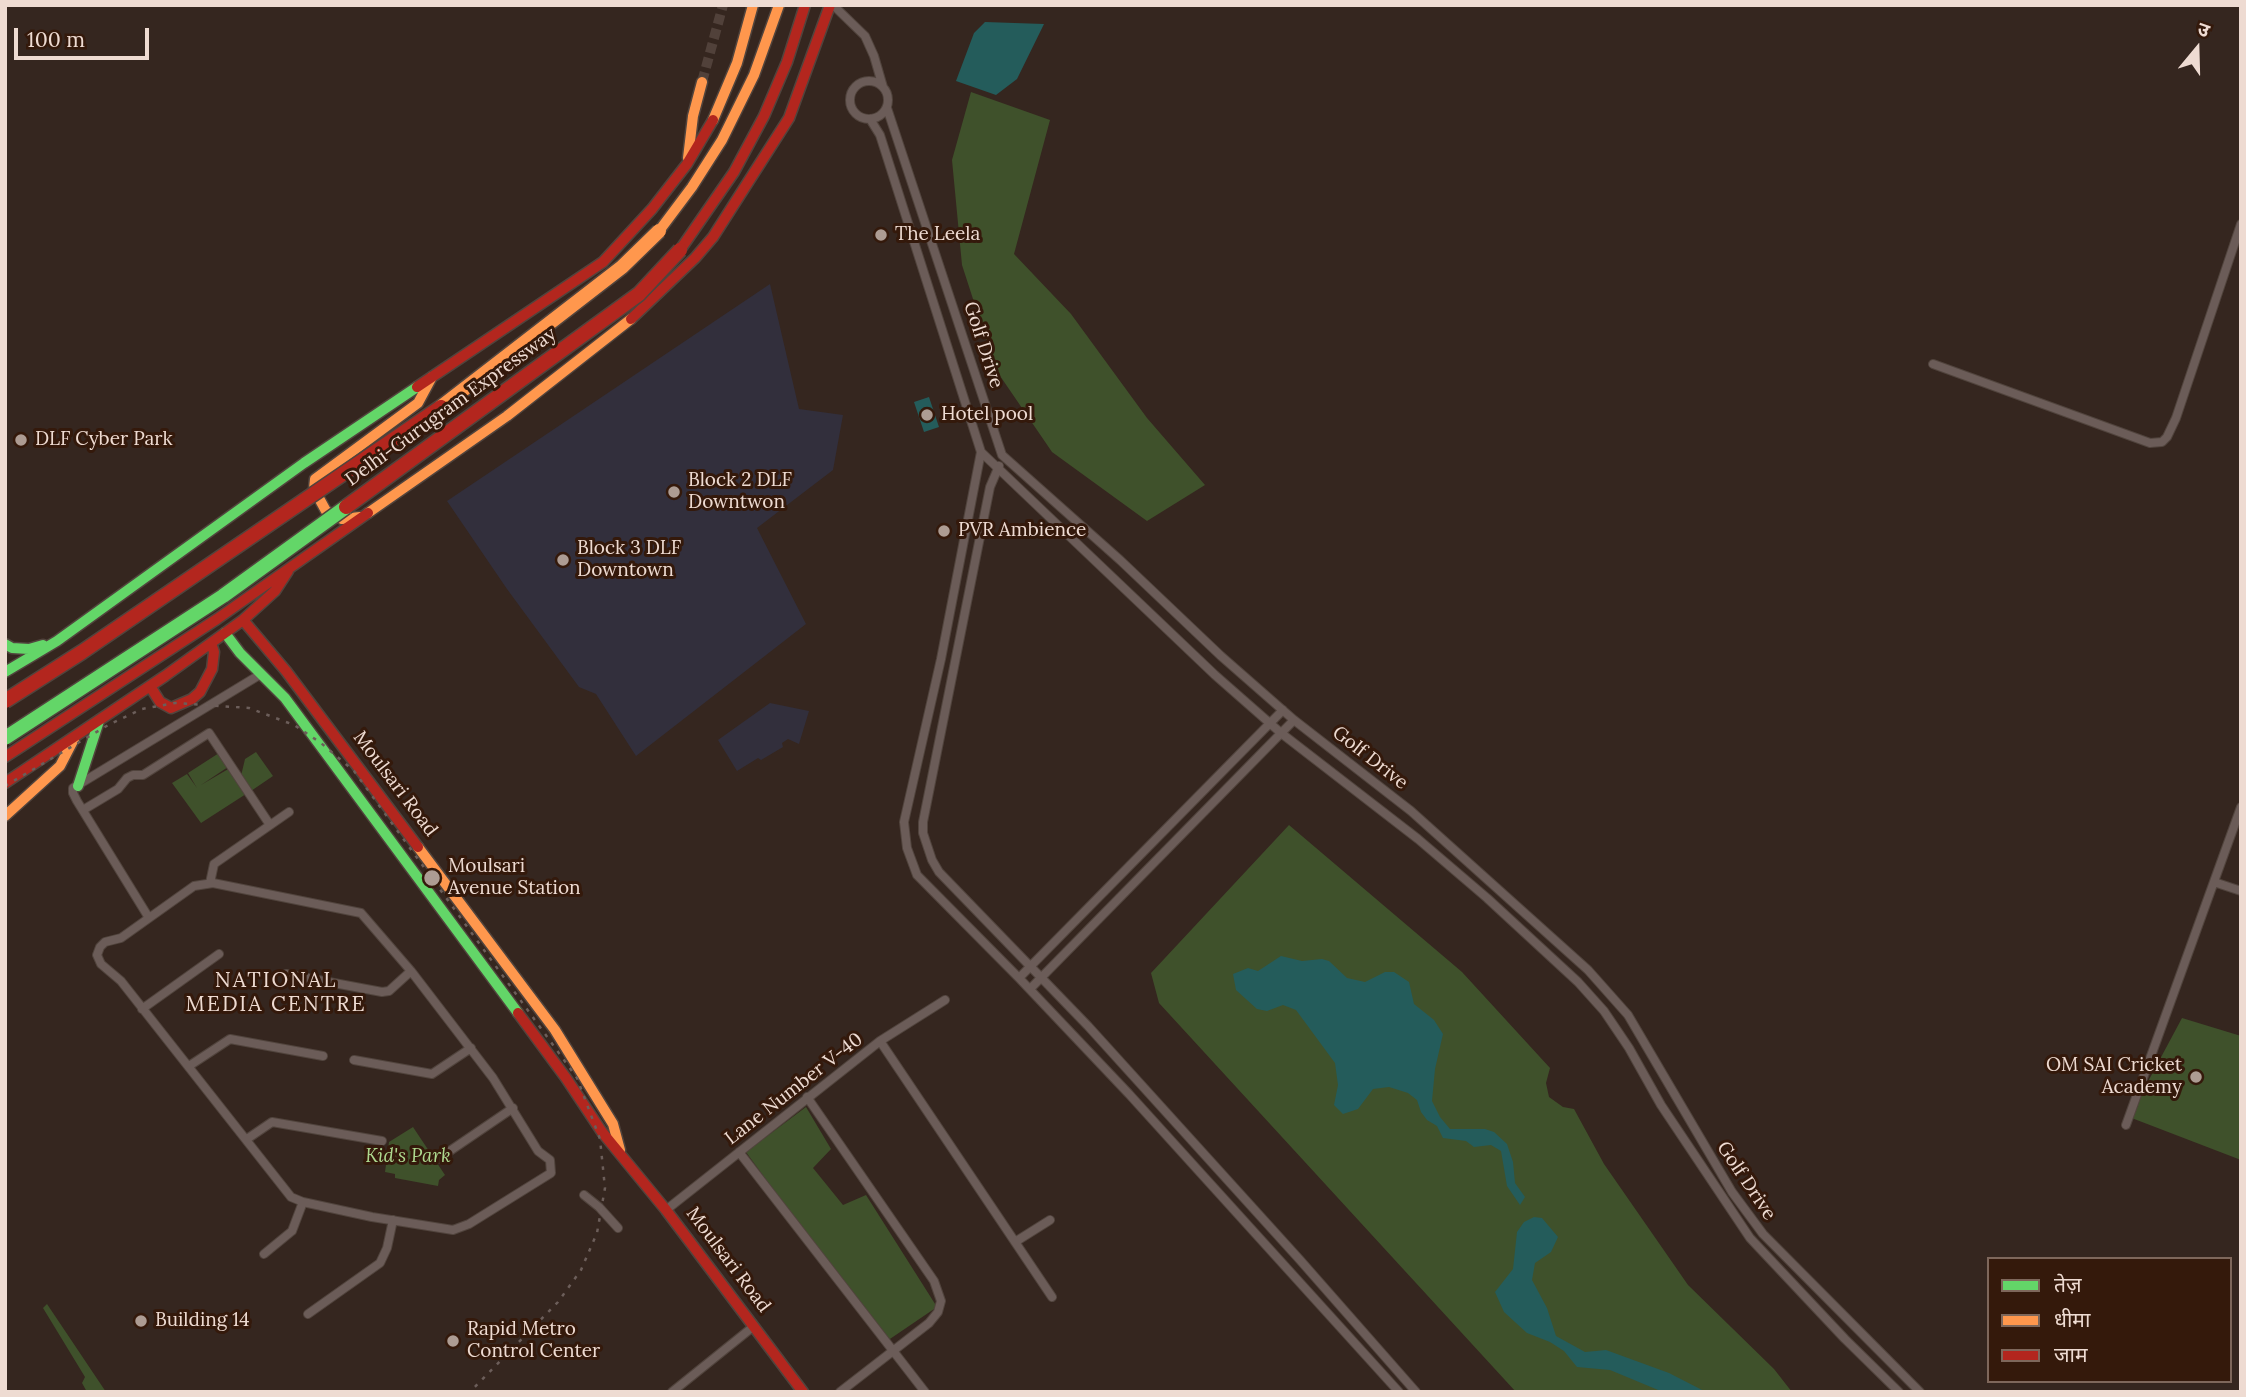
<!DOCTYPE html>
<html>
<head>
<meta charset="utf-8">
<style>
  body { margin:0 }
  #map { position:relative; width:2246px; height:1397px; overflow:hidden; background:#35261f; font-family:Lora,"Noto Sans Devanagari",serif }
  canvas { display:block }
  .frame { position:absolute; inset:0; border:7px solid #eedbd2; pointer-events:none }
  .legend { position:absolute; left:1987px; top:1257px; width:245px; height:126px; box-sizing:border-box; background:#34190b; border:2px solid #7e675b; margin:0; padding:9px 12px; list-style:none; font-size:21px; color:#eedbd2 }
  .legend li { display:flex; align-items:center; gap:14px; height:35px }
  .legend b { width:35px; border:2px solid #7e675b }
  .north { position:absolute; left:2162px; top:14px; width:70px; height:70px; -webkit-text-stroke:5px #34190b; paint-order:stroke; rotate:19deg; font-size:19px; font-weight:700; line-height:28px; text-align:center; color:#eedbd2 }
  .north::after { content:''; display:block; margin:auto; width:24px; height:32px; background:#eedbd2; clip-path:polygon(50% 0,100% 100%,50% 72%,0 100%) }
  .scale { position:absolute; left:14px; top:28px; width:135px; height:32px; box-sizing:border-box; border:4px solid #eedbd2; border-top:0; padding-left:9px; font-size:21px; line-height:24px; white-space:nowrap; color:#eedbd2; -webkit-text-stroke:5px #34190b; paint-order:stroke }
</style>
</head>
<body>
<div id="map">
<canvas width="2246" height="1397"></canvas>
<div class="frame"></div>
<ul class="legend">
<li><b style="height:9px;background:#63d668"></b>तेज़</li>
<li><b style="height:9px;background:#ff974d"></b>धीमा</li>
<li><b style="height:9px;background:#b3261e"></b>जाम</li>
</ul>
<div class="north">उ</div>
<div class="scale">100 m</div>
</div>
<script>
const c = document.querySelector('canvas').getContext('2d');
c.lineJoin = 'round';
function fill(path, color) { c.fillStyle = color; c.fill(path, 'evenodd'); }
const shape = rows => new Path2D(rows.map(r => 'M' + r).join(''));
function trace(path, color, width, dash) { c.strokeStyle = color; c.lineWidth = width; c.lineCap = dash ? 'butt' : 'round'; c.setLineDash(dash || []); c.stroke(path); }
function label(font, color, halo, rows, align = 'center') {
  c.font = font + ' Lora,serif'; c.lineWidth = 6; c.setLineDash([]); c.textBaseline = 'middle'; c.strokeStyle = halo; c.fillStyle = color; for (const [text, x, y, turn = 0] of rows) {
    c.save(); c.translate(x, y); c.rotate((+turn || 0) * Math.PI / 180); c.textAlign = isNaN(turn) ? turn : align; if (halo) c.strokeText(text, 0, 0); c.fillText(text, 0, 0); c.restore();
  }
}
fill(shape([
  [770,284,799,409,843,415,833,470,757,528,806,624,636,756,596,694,579,687,507,589,447,501],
  [770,703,809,711,799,744,788,739,782,743,783,747,761,760,758,758,737,771,718,740]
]), '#322f3c');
fill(shape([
  [971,92,1050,120,1014,254,1071,314,1147,418,1205,485,1147,521,1052,452,996,370,962,265,952,160],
  [256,752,273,776,251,791,241,776,245,759],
  [219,753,228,767,201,785,230,768,246,794,201,823,172,783,187,774,197,788,188,773],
  [1289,825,1462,972,1550,1068,1546,1083,1549,1097,1563,1107,1574,1109,1604,1164,1688,1285,1774,1369,1792,1392,1516,1392,1159,1003,1151,973],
  [2182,1018,2241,1036,2241,1160,2129,1117],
  [806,1107,831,1149,813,1168,843,1205,866,1195,937,1307,884,1343,746,1152],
  [413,1127,445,1175,439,1180,438,1186,395,1178,395,1174,385,1172,389,1142],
  [47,1304,106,1392,87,1392,82,1383,85,1377,43,1308]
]), '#3f512b');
fill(shape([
  [985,22,1044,24,1017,79,996,95,956,81,974,33],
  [929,397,939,427,924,432,914,402],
  [1281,956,1302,961,1322,959,1329,961,1347,978,1365,982,1385,972,1394,972,1409,982,1414,1004,1434,1020,1443,1034,1435,1069,1432,1101,1440,1117,1450,1129,1485,1129,1494,1132,1507,1144,1513,1162,1515,1183,1525,1197,1520,1205,1507,1186,1501,1151,1491,1145,1474,1147,1466,1141,1443,1138,1437,1126,1427,1120,1421,1112,1417,1100,1408,1093,1389,1087,1373,1089,1358,1109,1343,1114,1334,1105,1338,1085,1335,1063,1296,1010,1283,1005,1267,1011,1257,1009,1236,990,1233,974,1248,968,1258,971],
  [1534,1217,1542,1218,1558,1237,1551,1252,1535,1263,1532,1280,1547,1308,1556,1336,1585,1352,1606,1350,1669,1373,1706,1392,1663,1392,1610,1370,1577,1367,1564,1351,1550,1342,1527,1333,1504,1312,1495,1292,1513,1269,1517,1232,1524,1222]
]), '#245c5b');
trace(shape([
  [702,82,723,5]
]), '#51413a', 10, [10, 5]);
const street = shape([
  [833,5,865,36,874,56,883,87],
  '850 100a19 19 0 1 1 38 0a19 19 0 1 1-38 0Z',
  [887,108,1002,455,1120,560,1221,656,1294,720,1411,811,1588,970,1628,1015,1732,1192,1763,1234,1920,1392],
  [870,119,880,135,981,452,1215,675,1281,733,1418,839,1487,898,1578,982,1604,1011,1629,1048,1661,1105,1750,1238,1845,1339,1899,1392],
  [1933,364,2150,443,2162,442,2167,437,2176,418,2241,224],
  [981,452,941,659,904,822,907,848,917,875,1019,978,1129,1094,1399,1392],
  [999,466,990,487,923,822,923,833,932,860,939,872,1088,1026,1300,1260,1416,1392],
  [83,810,118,789,127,778,133,775,143,775,209,733,270,825],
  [2214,882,2241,891],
  [210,883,214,864,289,812],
  [213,883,361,913,411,971,493,1078,538,1151,550,1160,551,1173,469,1224,453,1230,372,1217,303,1202,291,1197,121,981,101,964,97,955,100,947,105,942,121,938,194,886,213,883],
  [149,918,77,801,73,793,73,788,261,674],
  [286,974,382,992,389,991,411,971],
  [1019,978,1283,710],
  [1030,989,1294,720],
  [142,1009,219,954],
  [880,1041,1052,1297],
  [354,1060,432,1074,471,1048],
  [189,1066,230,1039,323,1056],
  [807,1097,934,1281,941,1301,938,1312,929,1323,840,1392],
  [2126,1125,2241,807],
  [247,1139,272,1122,382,1141],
  [739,1152,925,1392],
  [438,1159,513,1108],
  [584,1195,599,1207,618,1228],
  [666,1210,880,1041,945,1000],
  [1015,1242,1050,1220],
  [264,1254,292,1231,303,1202],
  [308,1314,380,1263,387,1248,393,1220],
  [672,1392,754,1326]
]);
const fast = shape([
  [225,633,240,653,285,698,518,1013],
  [5,644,12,648,29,649,43,645],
  [5,672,57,641,304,463,417,387],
  [78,786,99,721]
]);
const slow = shape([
  [713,120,737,63,753,5],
  [688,158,693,116,702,82],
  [659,231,692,187,722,140,754,75,779,5],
  [368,513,507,416,631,319],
  [360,517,342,519,326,511,314,489,315,479,418,403,432,377],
  [5,816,60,766,74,739],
  [418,847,555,1030,613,1124,620,1150]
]);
const jam = shape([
  [680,250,734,172,764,116,787,62,805,5],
  [631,319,695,258,713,237,789,118,830,5],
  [417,387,603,262,652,209,687,164,713,120],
  [243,620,286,671,418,847],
  [150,686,160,702,171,708,192,699,200,692,212,669,214,652,211,643],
  [5,757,217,619,368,513],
  [5,783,165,676,243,620,275,591,288,571],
  [518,1013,566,1078,602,1132,666,1210,803,1392]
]);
trace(street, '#51443d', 10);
trace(fast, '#51443d', 13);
trace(slow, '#51443d', 13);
trace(jam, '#51443d', 13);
trace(street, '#6b5c58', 8);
trace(fast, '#63d668', 10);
trace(slow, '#ff974d', 10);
trace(jam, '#b3261e', 10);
trace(shape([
  [5,786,110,724,142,709,175,703,249,708,294,725,321,743,354,771,577,1078,600,1139,605,1188,597,1233,581,1270,558,1302,470,1392]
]), '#6c5e5a', 2.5, [3.5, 7]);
const fastBridge = shape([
  [5,738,223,596,346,507]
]);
const slowBridge = shape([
  [441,407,622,267,659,231]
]);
const jamBridge = shape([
  [346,507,639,294,680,250],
  [5,701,82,652,441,407]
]);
trace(fastBridge, '#51443d', 17, []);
trace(slowBridge, '#51443d', 17, []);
trace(jamBridge, '#51443d', 17, []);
trace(fastBridge, '#63d668', 14);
trace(slowBridge, '#ff974d', 14);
trace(jamBridge, '#b3261e', 14);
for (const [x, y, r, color] of [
  [881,235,7,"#ad9c93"],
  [927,415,7,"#ad9c93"],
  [21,440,7,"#ad9c93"],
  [674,492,7,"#ad9c93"],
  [944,531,7,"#ad9c93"],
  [563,560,7,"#ad9c93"],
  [432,878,9,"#ad9c93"],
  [2196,1077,7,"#ad9c93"],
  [141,1321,7,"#ad9c93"],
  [453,1341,7,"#ad9c93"]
]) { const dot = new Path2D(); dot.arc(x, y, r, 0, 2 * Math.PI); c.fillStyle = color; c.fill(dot); trace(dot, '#34190b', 2.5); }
label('19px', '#eedbd2', '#34190b', [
  ["The Leela",895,235],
  ["Hotel pool",941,415],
  ["DLF Cyber Park",35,440],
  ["Block 2 DLF",688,481],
  ["Downtwon",688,503],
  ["PVR Ambience",958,531],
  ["Block 3 DLF",577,549],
  ["Downtown",577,571],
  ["Moulsari",448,867],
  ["Avenue Station",448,889],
  ["OM SAI Cricket",2182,1066,"right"],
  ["Academy",2182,1088,"right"],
  ["Building 14",155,1321],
  ["Rapid Metro",467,1330],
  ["Control Center",467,1352]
], 'left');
label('19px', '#eedbd2', '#34190b', [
  ["Golf Drive",983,345,72],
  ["Delhi-Gurugram Expressway",451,407,-36],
  ["Golf Drive",1370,758,38],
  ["Moulsari Road",395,784,53],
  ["Lane Number V-40",794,1089,-38],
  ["Golf Drive",1746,1181,56],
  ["Moulsari Road",728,1260,53]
]);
label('italic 19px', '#aed98f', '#34190b', [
  ["Kid's Park",408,1157]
]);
c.letterSpacing = '2px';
label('21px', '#eedbd2', '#34190b', [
  ["NATIONAL",276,981],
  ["MEDIA CENTRE",276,1005]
]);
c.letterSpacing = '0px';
</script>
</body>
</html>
